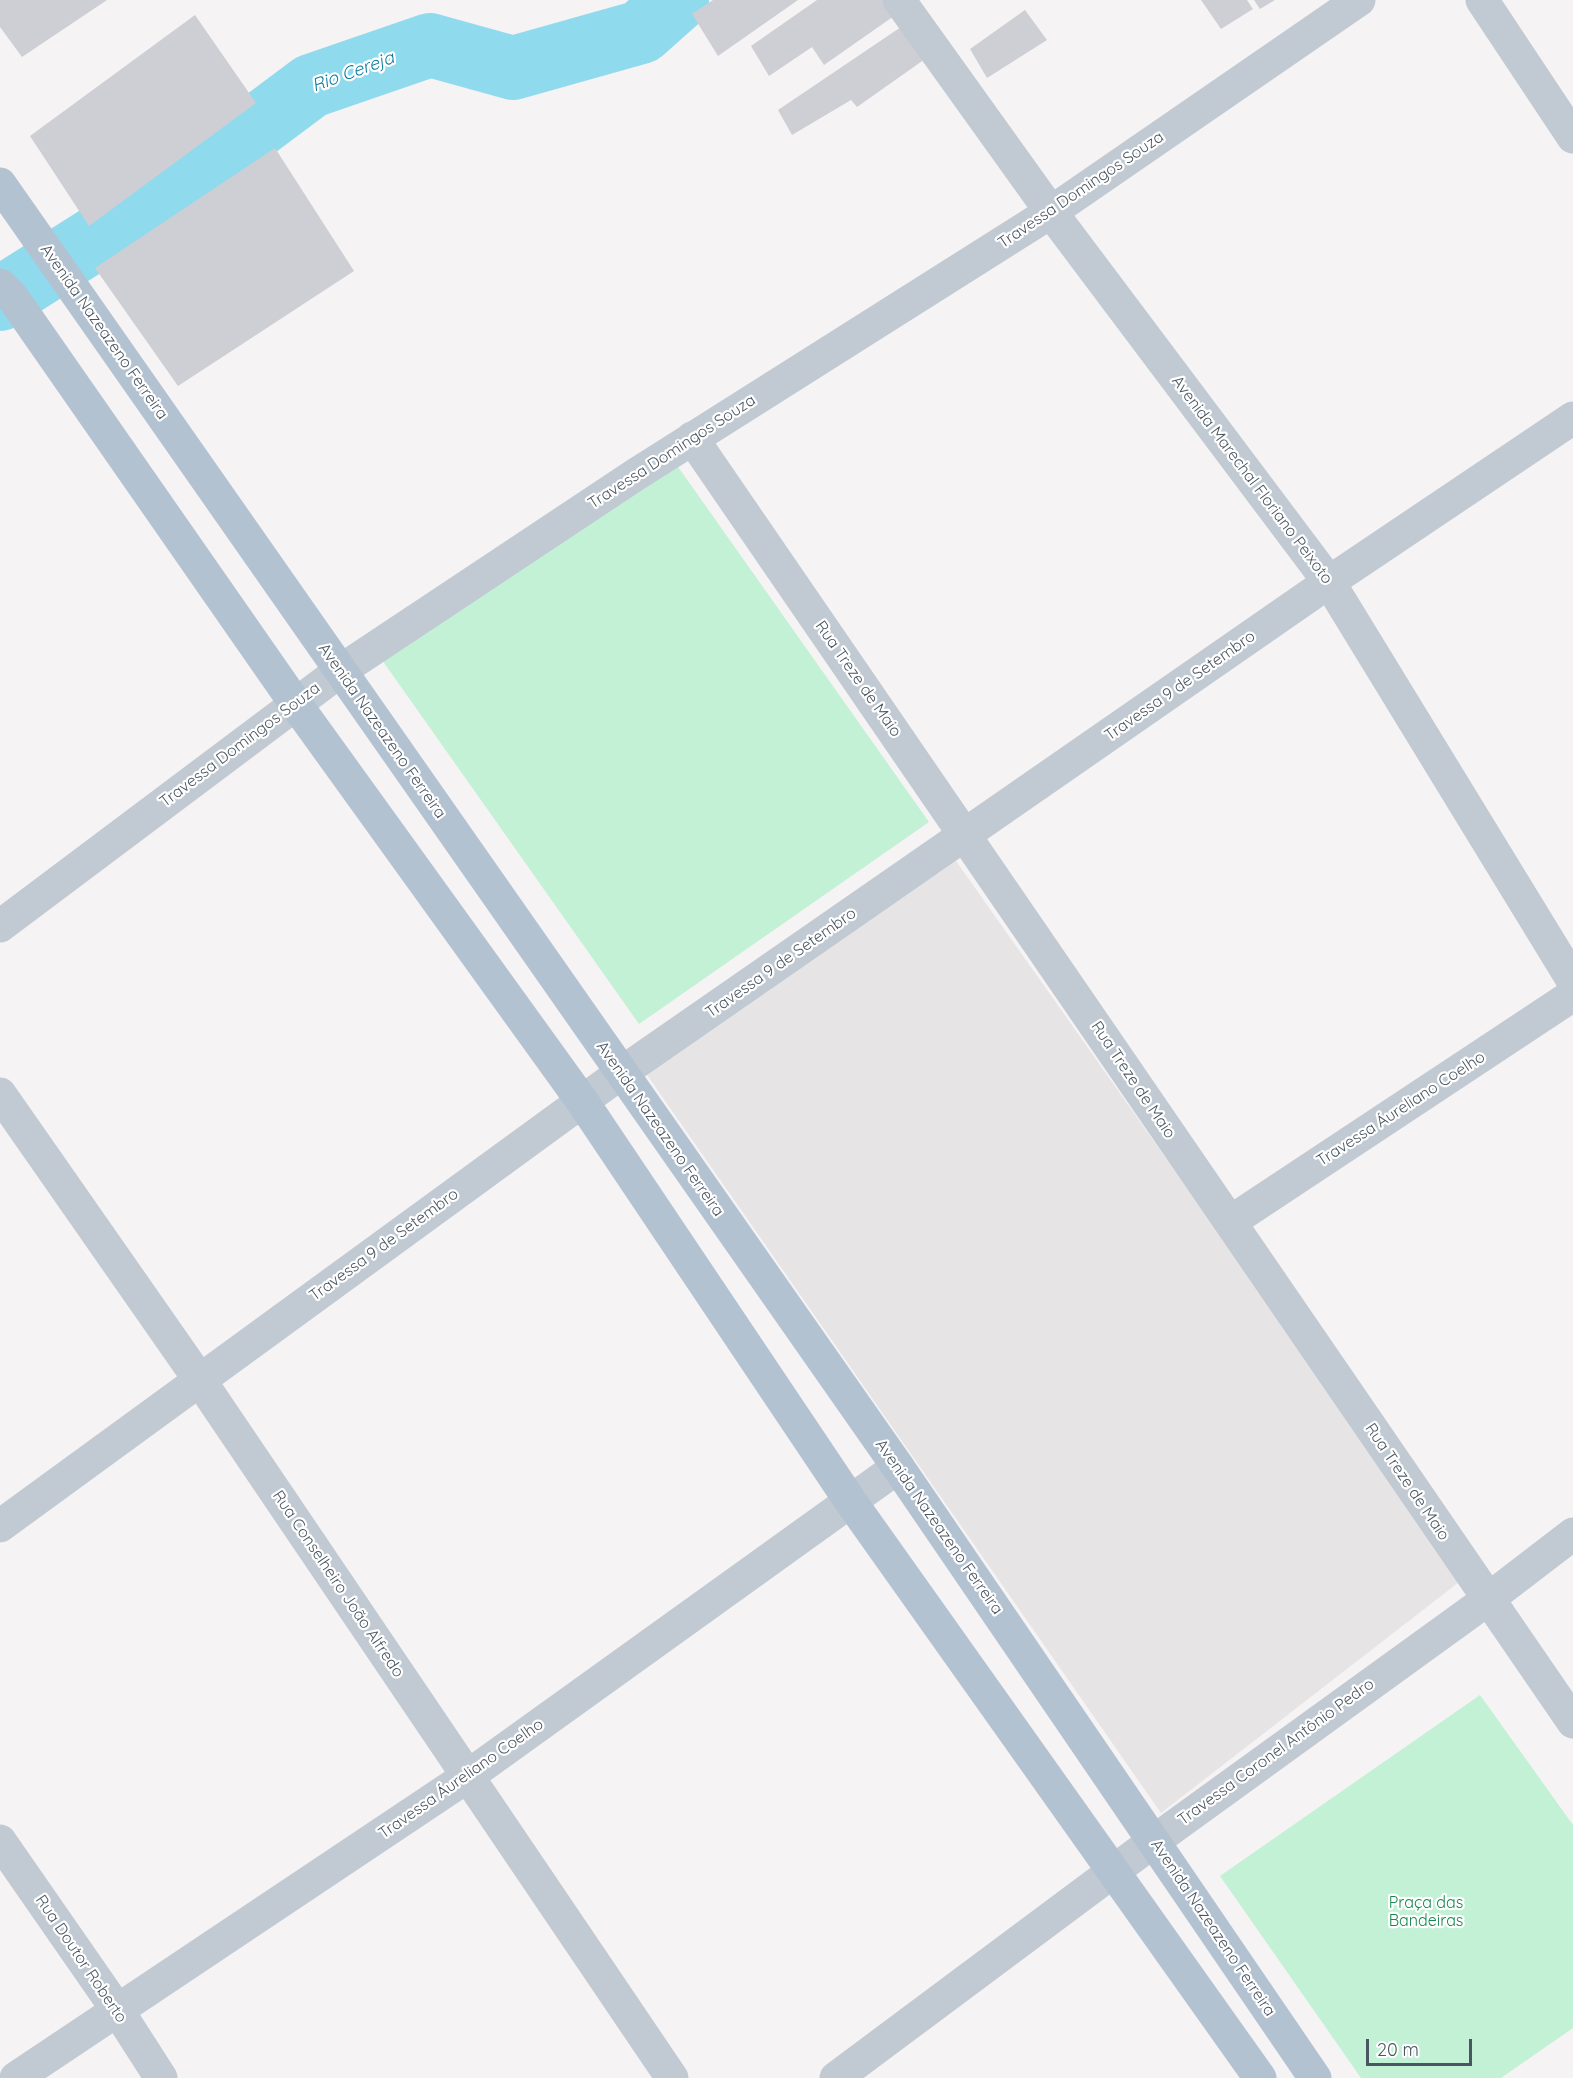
<!DOCTYPE html>
<html>
<head>
<meta charset="utf-8">
<style>
  body { margin:0 }
  #map { position:relative; width:1573px; height:2078px; overflow:hidden; background:#f5f3f3; font-family:Quicksand,sans-serif }
  canvas { display:block }
  .scale { position:absolute; left:1366px; top:2039px; width:106px; height:27px; box-sizing:border-box; border:3px solid #4a5661; border-top:0; padding-left:8px; font-size:18px; line-height:21px; white-space:nowrap; color:#4a5661; -webkit-text-stroke:4px #fff; paint-order:stroke }
</style>
</head>
<body>
<div id="map">
<canvas width="1573" height="2078"></canvas>
<div class="scale">20 m</div>
</div>
<script>
const c = document.querySelector('canvas').getContext('2d');
c.lineJoin = 'round';
function fill(path, color) { c.fillStyle = color; c.fill(path, 'evenodd'); }
const shape = rows => new Path2D(rows.map(r => 'M' + r).join(''));
function trace(path, color, width, dash) { c.strokeStyle = color; c.lineWidth = width; c.lineCap = dash ? 'butt' : 'round'; c.setLineDash(dash || []); c.stroke(path); }
function label(font, color, halo, rows, align = 'center') {
  c.font = font + ' Quicksand,sans-serif'; c.lineWidth = 4.5; c.setLineDash([]); c.textBaseline = 'middle'; c.strokeStyle = halo; c.fillStyle = color; for (const [text, x, y, turn = 0] of rows) {
    c.save(); c.translate(x, y); c.rotate((+turn || 0) * Math.PI / 180); c.textAlign = isNaN(turn) ? turn : align; if (halo) c.strokeText(text, 0, 0); c.fillText(text, 0, 0); c.restore();
  }
}
fill(shape([
  [956,861,1463,1579,1161,1813,645,1072]
]), '#e6e4e5');
fill(shape([
  [676,464,929,822,639,1024,382,660],
  [1480,1695,1573,1825,1573,2028,1501,2078,1361,2078,1220,1876]
]), '#c3f1d5');
trace(shape([
  [0,299,172,190,311,86,430,45,513,68,641,32,677,0]
]), '#90daee', 64);
fill(shape([
  [0,0,107,0,22,57,0,27],
  [713,0,798,0,718,56,692,14],
  [817,0,883,0,894,16,824,65,812,47,769,76,751,46],
  [1201,0,1247,0,1253,9,1221,29],
  [1254,0,1275,0,1260,9],
  [1025,10,1047,40,987,78,970,49],
  [195,15,256,103,89,226,30,136],
  [904,25,925,59,857,107,851,100,792,135,778,110],
  [275,148,354,271,178,386,95,268]
]), '#cdcfd5');
trace(shape([
  [899,0,1051,212,1329,582,1573,981],
  [1482,0,1573,137],
  [692,438,1573,1722],
  [0,926,340,671,635,475,1051,212,1359,0],
  [0,1094,199,1379,672,2078],
  [1230,1222,1573,995],
  [0,1526,621,1073,1329,582,1573,418],
  [0,1841,118,2011,161,2078],
  [16,2078,468,1776,898,1467],
  [836,2078,1154,1841,1487,1600,1573,1534]
]), '#c1cad2', 33);
trace(shape([
  [0,184,898,1467,1315,2078],
  [0,285,13,298,295,703,582,1101,851,1502,1260,2078]
]), '#b3c2d1', 33);
label('16px', '#4a5661', '#fff', [
  ["Travessa Domingos Souza",1081,190,-34],
  ["Avenida Nazeazeno Ferreira",104,332,55],
  ["Travessa Domingos Souza",672,452,-33],
  ["Avenida Marechal Floriano Peixoto",1252,480,53],
  ["Rua Treze de Maio",858,679,55],
  ["Travessa 9 de Setembro",1180,686,-35],
  ["Avenida Nazeazeno Ferreira",382,731,55],
  ["Travessa Domingos Souza",240,745,-37],
  ["Travessa 9 de Setembro",781,963,-35],
  ["Rua Treze de Maio",1133,1080,56],
  ["Travessa Áureliano Coelho",1401,1109,-33],
  ["Avenida Nazeazeno Ferreira",660,1129,55],
  ["Travessa 9 de Setembro",384,1245,-36],
  ["Rua Treze de Maio",1407,1482,56],
  ["Avenida Nazeazeno Ferreira",939,1527,55],
  ["Rua Conselheiro João Alfredo",338,1584,56],
  ["Travessa Coronel Antônio Pedro",1276,1752,-36],
  ["Travessa Áureliano Coelho",461,1779,-35],
  ["Avenida Nazeazeno Ferreira",1213,1928,56],
  ["Rua Doutor Roberto",81,1959,56]
]);
label('16px', '#17864f', '#fff', [
  ["Praça das",1426,1903],
  ["Bandeiras",1426,1921]
]);
label('italic 18px', '#0c7c9b', '#fff', [
  ["Rio Cereja",353,72,-20]
]);
</script>
</body>
</html>
